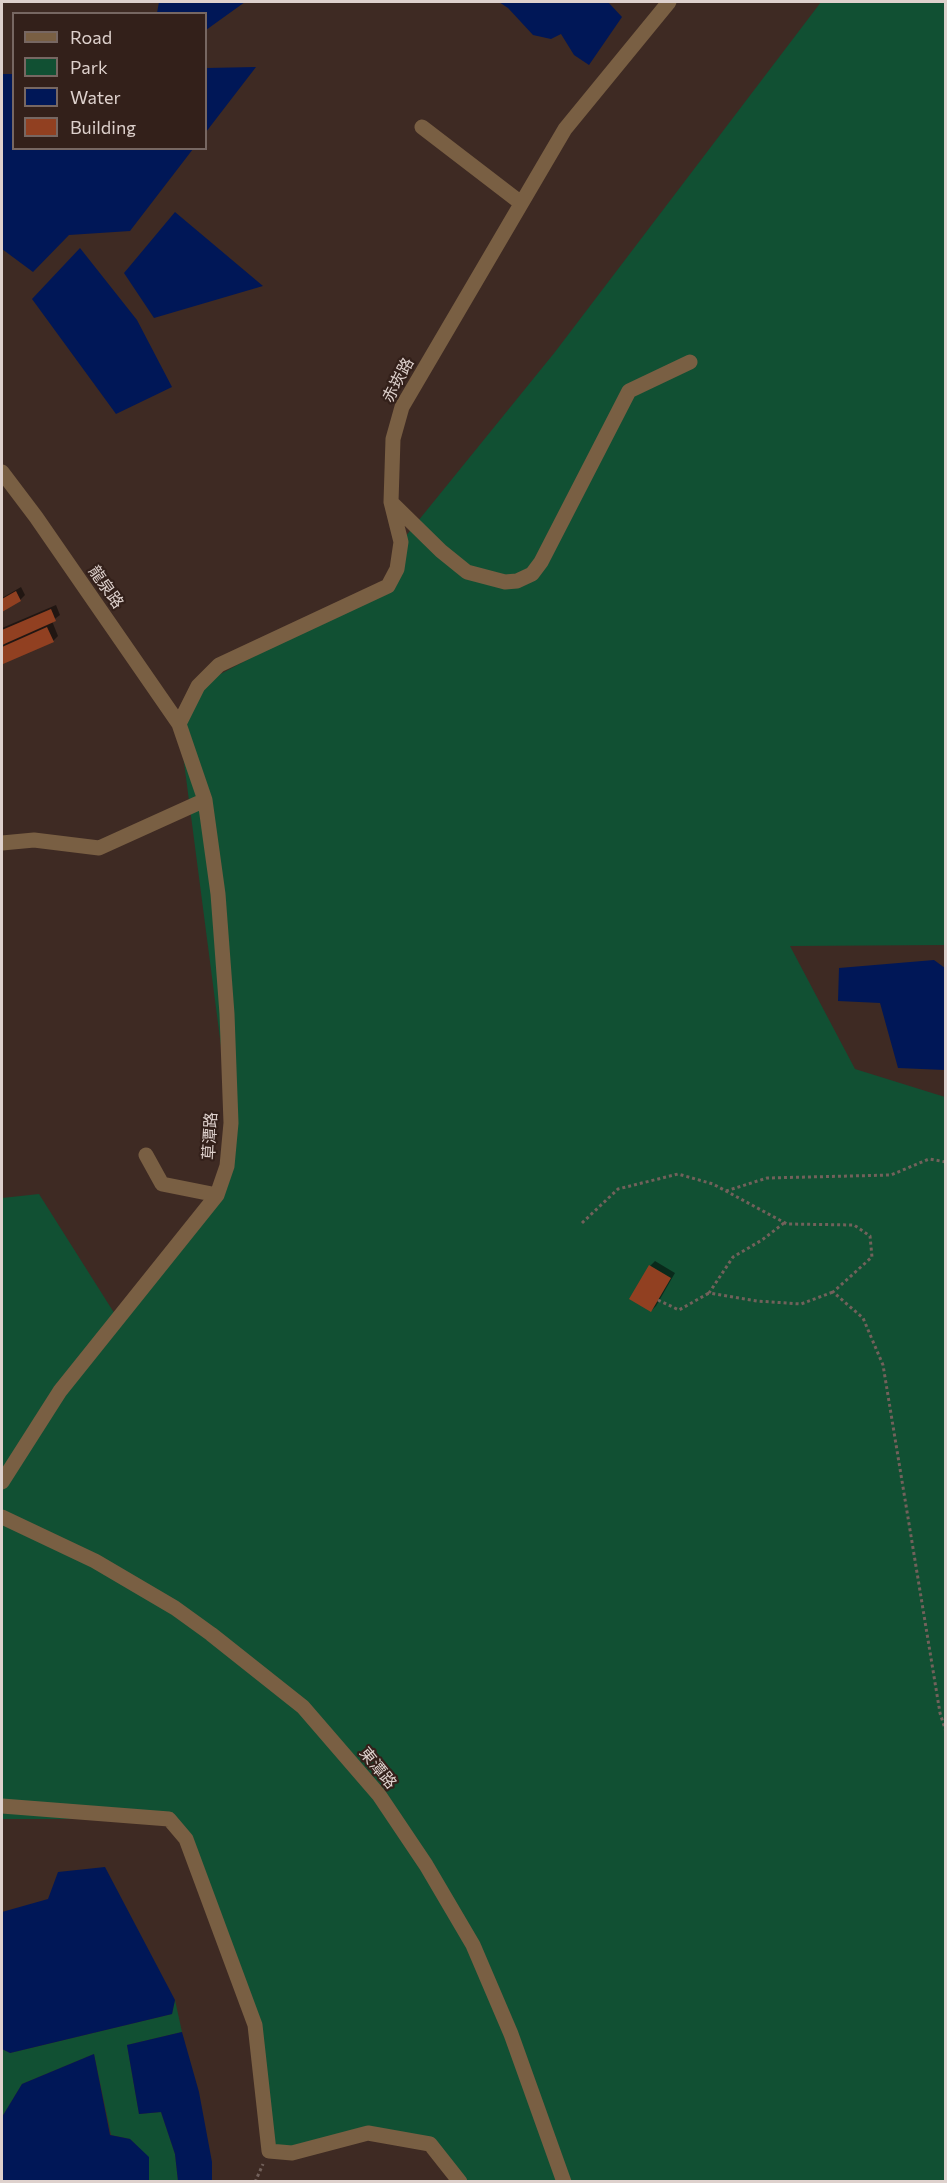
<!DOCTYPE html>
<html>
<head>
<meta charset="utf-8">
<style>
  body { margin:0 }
  #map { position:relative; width:947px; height:2183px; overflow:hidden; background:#3e2a23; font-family:Commissioner,sans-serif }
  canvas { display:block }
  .frame { position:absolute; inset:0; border:3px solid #ded1cd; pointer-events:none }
  .legend { position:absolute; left:12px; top:12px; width:195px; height:138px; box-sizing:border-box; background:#33201a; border:2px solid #776762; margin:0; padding:8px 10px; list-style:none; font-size:18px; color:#ded1cd }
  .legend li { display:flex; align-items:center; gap:12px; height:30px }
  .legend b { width:30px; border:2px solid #776762 }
</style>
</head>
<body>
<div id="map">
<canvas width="947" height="2183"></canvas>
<div class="frame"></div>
<ul class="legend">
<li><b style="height:8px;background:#795f43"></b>Road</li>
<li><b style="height:16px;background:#115033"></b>Park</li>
<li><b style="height:16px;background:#001757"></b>Water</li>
<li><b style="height:16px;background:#914021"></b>Building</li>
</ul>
</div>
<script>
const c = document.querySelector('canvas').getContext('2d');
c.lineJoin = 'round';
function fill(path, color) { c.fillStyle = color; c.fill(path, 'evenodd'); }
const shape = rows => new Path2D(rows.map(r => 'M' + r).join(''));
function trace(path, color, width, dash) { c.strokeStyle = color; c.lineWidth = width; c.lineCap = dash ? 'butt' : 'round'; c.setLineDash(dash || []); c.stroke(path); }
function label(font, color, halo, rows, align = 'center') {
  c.font = font + ' Commissioner,"Noto Sans TC",sans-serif'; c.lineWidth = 4.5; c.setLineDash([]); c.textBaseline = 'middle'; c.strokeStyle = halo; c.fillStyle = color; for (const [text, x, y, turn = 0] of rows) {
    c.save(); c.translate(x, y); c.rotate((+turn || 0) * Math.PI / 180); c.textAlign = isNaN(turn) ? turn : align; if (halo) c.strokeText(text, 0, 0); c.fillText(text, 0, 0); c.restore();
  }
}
fill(shape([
  [821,2,945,2,945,945,790,946,855,1069,945,1097,945,2181,460,2181,430,2144,368,2133,269,2151,255,2025,207,1888,169,1819,2,1819,2,1198,39,1194,118,1319,217,1195,231,1123,179,724,198,686,367,596,397,569,401,542,555,352],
  [175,2000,182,2032,127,2045,139,2114,161,2112,175,2154,178,2181,149,2181,148,2157,130,2139,111,2135,94,2054,22,2084,2,2117,2,2049,10,2053,172,2014]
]), '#115033');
fill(shape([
  [159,2,245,2,206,30,206,14,157,13],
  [499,2,608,2,622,17,589,65,574,55,561,34,551,39,533,35,508,8],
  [256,67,206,132,206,68],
  [2,74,13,74,14,148,193,149,130,231,69,235,33,272,2,249],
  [175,212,263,286,154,318,124,273],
  [80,248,137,320,172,387,116,414,32,299],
  [934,960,945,968,945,1070,898,1068,880,1003,838,1001,839,968],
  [105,1867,175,2000,172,2014,10,2053,2,2049,2,1912,48,1899,58,1872],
  [182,2032,199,2092,212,2162,212,2181,178,2181,175,2154,161,2112,139,2114,127,2045],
  [94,2054,110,2135,130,2139,149,2157,149,2181,2,2181,2,2117,22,2084]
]), '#001757');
fill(shape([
  [21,587,25,595,20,600,2,610,2,598],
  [56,605,60,615,52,621,58,636,53,641,4,662,2,657,2,647,8,640,2,643,2,628],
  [655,1261,675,1273,656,1306,651,1311,650,1266]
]), '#0007');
fill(shape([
  [16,591,21,601,2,612,2,599],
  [51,609,56,621,2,645,2,630],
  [47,627,54,642,3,664,2,647],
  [649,1265,671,1278,651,1312,629,1299]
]), '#914021');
trace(shape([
  [726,1191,767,1178,891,1175,929,1159,946,1162],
  [582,1223,618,1189,678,1174,713,1184,787,1224,854,1225,870,1236,872,1257,833,1292,863,1318,883,1365,940,1713,946,1732],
  [784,1223,762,1240,733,1257,709,1293,757,1301,801,1304,833,1292],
  [658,1300,679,1310,709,1293],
  [255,2182,263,2164]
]), '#72615b', 3, [3, 3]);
trace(shape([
  [422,127,521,203],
  [2,472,36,517,179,724,205,800,218,894,227,1014,231,1123,227,1166,217,1195,60,1391,2,1482],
  [391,502,441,551,467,572,505,582,517,581,532,574,541,562,629,391,690,362],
  [179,724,198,686,219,665,388,586,397,569,401,542,391,502,393,439,402,407,565,129,669,2],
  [2,843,34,840,99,848,205,800],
  [146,1155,162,1184,217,1195],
  [2,1517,95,1561,175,1608,211,1634,303,1707,379,1795,426,1865,473,1945,511,2034,564,2182],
  [2,1806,169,1819,186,1839,255,2025,269,2151,292,2153,368,2133,430,2144,460,2182]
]), '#795f43', 15);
label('16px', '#ded1cd', '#33201a', [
  ["赤崁路",398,380,-62],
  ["龍泉路",106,587,55],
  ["草潭路",210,1136,-87],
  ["東潭路",378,1768,51]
]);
</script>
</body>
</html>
